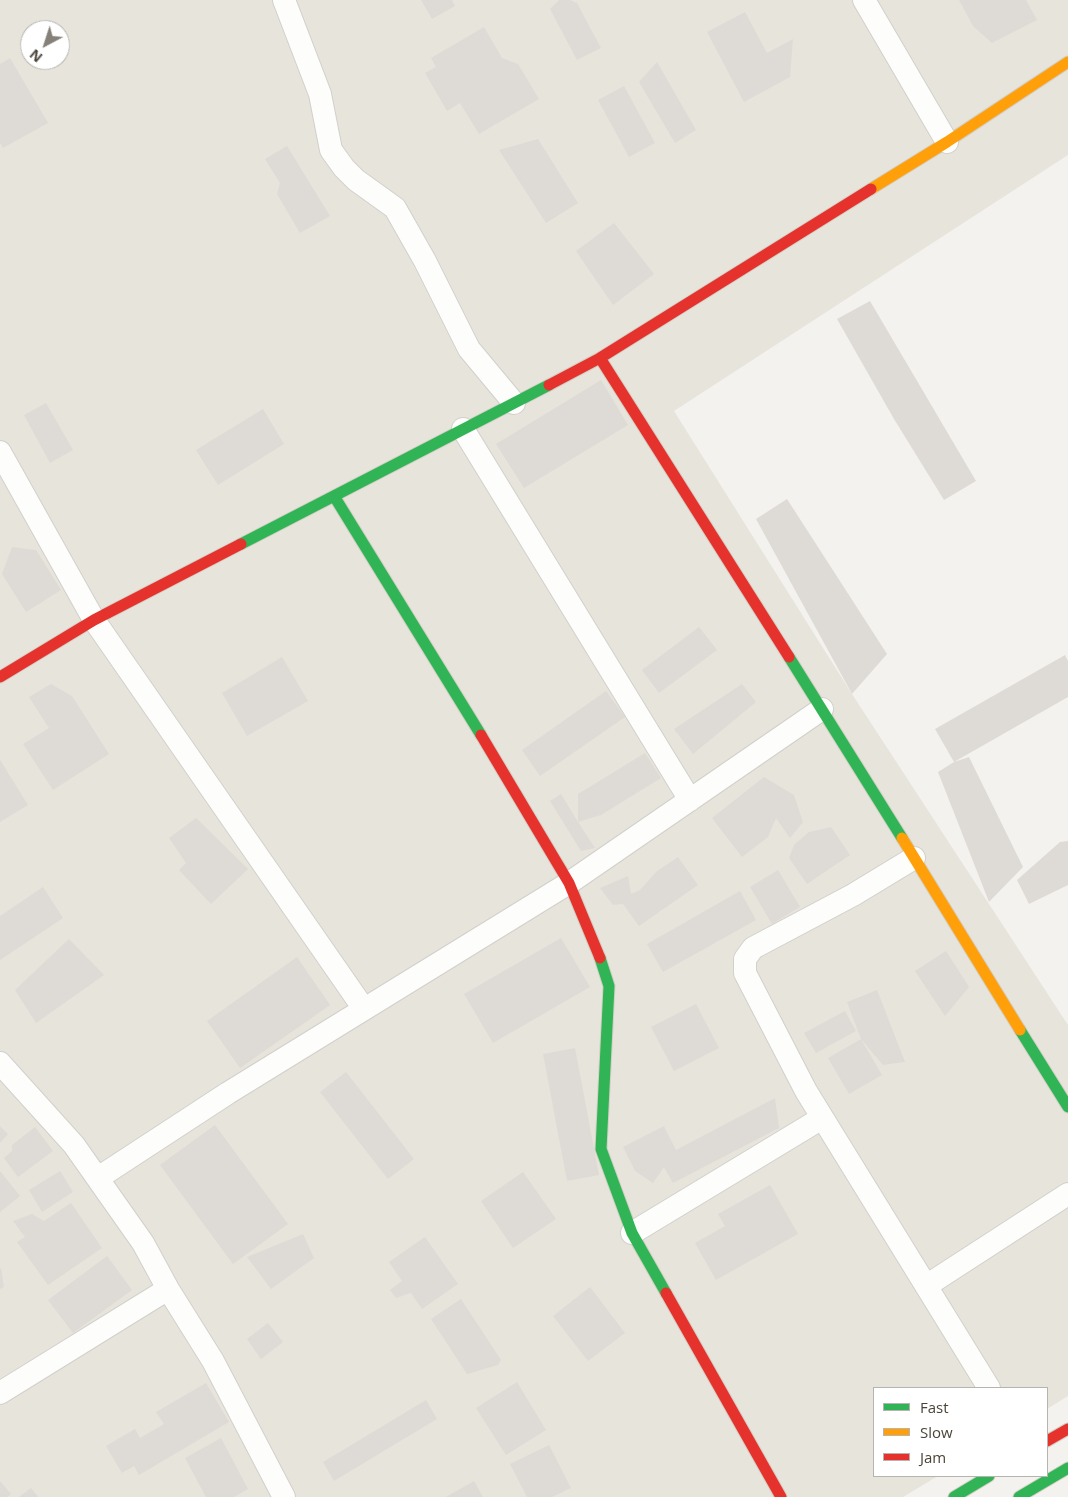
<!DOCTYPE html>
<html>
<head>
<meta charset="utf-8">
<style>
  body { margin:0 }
  #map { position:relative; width:1068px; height:1497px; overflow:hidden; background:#f4f2ee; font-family:"Open Sans",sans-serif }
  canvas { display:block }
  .legend { position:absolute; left:873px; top:1387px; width:175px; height:90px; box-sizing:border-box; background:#fff; border:1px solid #b7b4b0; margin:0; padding:6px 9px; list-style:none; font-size:15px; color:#4b4439 }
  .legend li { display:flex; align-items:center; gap:10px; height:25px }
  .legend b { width:25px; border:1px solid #b7b4b0 }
  .north { position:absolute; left:20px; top:20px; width:50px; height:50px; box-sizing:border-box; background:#fff; border:1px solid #b7b4b0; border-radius:50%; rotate:220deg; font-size:14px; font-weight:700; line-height:20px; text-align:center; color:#4b4439 }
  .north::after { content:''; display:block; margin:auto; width:18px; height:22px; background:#868178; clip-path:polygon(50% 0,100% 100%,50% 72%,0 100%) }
</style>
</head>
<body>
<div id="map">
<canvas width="1068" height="1497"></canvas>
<ul class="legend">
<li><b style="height:6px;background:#30b455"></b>Fast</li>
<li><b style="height:6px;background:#ff9f0a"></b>Slow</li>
<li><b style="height:6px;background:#e5322d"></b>Jam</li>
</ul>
<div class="north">N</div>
</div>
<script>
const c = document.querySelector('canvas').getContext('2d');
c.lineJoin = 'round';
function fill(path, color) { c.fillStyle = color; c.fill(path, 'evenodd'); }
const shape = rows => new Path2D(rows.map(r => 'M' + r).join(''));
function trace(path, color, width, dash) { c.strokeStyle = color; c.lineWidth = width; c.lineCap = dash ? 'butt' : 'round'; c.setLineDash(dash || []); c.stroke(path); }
fill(shape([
  [0,0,1068,0,1068,155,674,411,852,694,1068,1025,1068,1396,1047,1409,1047,1388,874,1388,874,1476,938,1476,903,1497,0,1497],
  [30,30,60,30,60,60,30,60]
]), '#e7e4dc');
fill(shape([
  [421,0,452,0,455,6,432,19],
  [559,0,570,0,577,3,601,48,577,60,550,9],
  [959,0,1026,0,1037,20,992,43,973,26],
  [745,12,767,53,793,39,790,77,744,102,707,32],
  [484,27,502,58,518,64,539,99,479,134,460,103,447,111,425,73,436,67,431,58],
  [10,58,48,123,3,148,0,143,0,64],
  [657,62,696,130,675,143,639,82],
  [624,86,655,143,629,157,598,100],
  [538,139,578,203,546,223,499,150],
  [287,146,330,216,300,233,277,194,280,183,265,159],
  [614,223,654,274,613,305,576,251],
  [870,301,976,481,944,500,894,419,837,319],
  [601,380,628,425,524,488,496,444],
  [46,403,73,450,50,463,24,415],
  [263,409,284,444,218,485,196,450],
  [787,499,887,654,852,694,756,519],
  [12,547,36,550,61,590,26,612,2,574],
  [699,627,717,650,659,693,642,670],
  [1065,655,1068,661,1068,697,954,762,935,729],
  [282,657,308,701,247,736,222,693],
  [51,684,72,696,109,754,53,790,23,744,49,728,29,697],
  [742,684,756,702,693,754,674,729],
  [606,691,625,717,540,776,522,750],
  [645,753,661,778,601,815,578,822,578,794],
  [969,757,1023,867,989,902,938,772,954,762],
  [0,760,28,805,0,822],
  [764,777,794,795,803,822,790,838,776,818,768,837,742,857,712,818],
  [561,794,578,822,595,848,581,851,550,801],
  [196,818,248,869,211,904,179,870,186,863,169,838],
  [831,827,850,855,807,884,789,858,794,845,809,832],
  [1068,841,1068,885,1029,904,1017,880,1060,842],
  [678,857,698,885,639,926,623,904,613,905,600,888,628,876,631,894,640,890,657,871],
  [778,870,800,907,772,924,750,887],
  [43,887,63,918,0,960,0,916],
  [740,891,756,920,663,972,647,944],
  [561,938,590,987,493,1043,464,994],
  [69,939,104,975,36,1023,15,990],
  [946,951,969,987,945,1016,915,971],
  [297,957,330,1005,240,1068,207,1021],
  [877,990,905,1062,883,1065,861,1039,882,1075,849,1094,828,1058,861,1039,847,1002],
  [696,1004,719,1048,674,1071,651,1027],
  [845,1011,856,1031,816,1053,804,1033],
  [575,1048,599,1175,567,1181,543,1054],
  [346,1072,414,1159,388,1179,320,1092],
  [775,1098,779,1128,673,1183,664,1167,653,1183,635,1171,623,1147,664,1126,676,1150],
  [215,1125,288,1224,233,1264,160,1165],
  [0,1126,8,1134,0,1143],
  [35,1127,53,1151,18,1177,4,1158,12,1151,12,1145],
  [0,1171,20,1196,0,1212],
  [60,1171,73,1192,42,1212,29,1190],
  [523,1172,556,1219,513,1248,481,1201],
  [770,1185,798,1234,716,1280,695,1243,725,1226,718,1214],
  [71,1203,102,1248,48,1285,17,1242,25,1237,13,1221,32,1214,44,1221],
  [303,1234,314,1258,271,1289,247,1257],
  [425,1237,458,1284,422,1309,411,1293,396,1298,390,1290,402,1281,389,1262],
  [107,1256,132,1290,73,1333,48,1300],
  [1,1268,4,1287,0,1289,0,1269],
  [590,1287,625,1333,588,1361,553,1316],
  [461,1299,501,1360,498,1365,467,1374,431,1319],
  [268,1323,283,1342,261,1359,247,1339],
  [517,1382,546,1430,506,1455,476,1408],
  [206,1383,229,1422,139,1475,134,1466,122,1473,106,1446,135,1429,140,1438,164,1424,156,1412],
  [426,1400,437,1419,334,1481,323,1462],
  [221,1438,248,1489,234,1497,206,1497,185,1458],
  [549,1445,571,1488,552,1497,527,1497,510,1464],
  [0,1481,11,1494,7,1497,0,1497],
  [474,1481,483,1497,446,1497],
  [31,1488,38,1497,19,1497]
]), '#dedbd6');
const street = shape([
  [284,0,320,94,331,150,344,168,356,180,395,208,425,261,469,349,514,403],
  [864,0,947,142],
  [463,429,690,800],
  [0,452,94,620,364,1009],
  [914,858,853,895,753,948,745,959,745,973,806,1091,989,1388],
  [0,1063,74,1145,143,1243,168,1289,213,1361,284,1497],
  [98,1178,228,1093,569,883,822,709],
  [632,1233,822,1118],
  [926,1286,1068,1194],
  [0,1393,168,1289]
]);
const fast = shape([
  [334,496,481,735],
  [241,544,549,385],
  [789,657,902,838],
  [600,958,609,986,601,1149,632,1233,666,1293],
  [1020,1030,1068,1107],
  [954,1497,989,1476],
  [1019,1497,1068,1468]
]);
const slow = shape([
  [871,189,947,142,1068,62],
  [902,838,1020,1030]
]);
const jam = shape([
  [600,358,789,657],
  [549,385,600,358,871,189],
  [0,677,94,620,241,544],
  [481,735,569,883,600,958],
  [666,1293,781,1497],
  [1047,1441,1068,1429]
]);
trace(street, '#d2d0cb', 24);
trace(fast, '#d3cfc5', 13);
trace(slow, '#d3cfc5', 13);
trace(jam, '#d3cfc5', 13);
trace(street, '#fdfdfc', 22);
trace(fast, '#30b455', 11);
trace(slow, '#ff9f0a', 11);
trace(jam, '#e5322d', 11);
</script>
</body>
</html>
